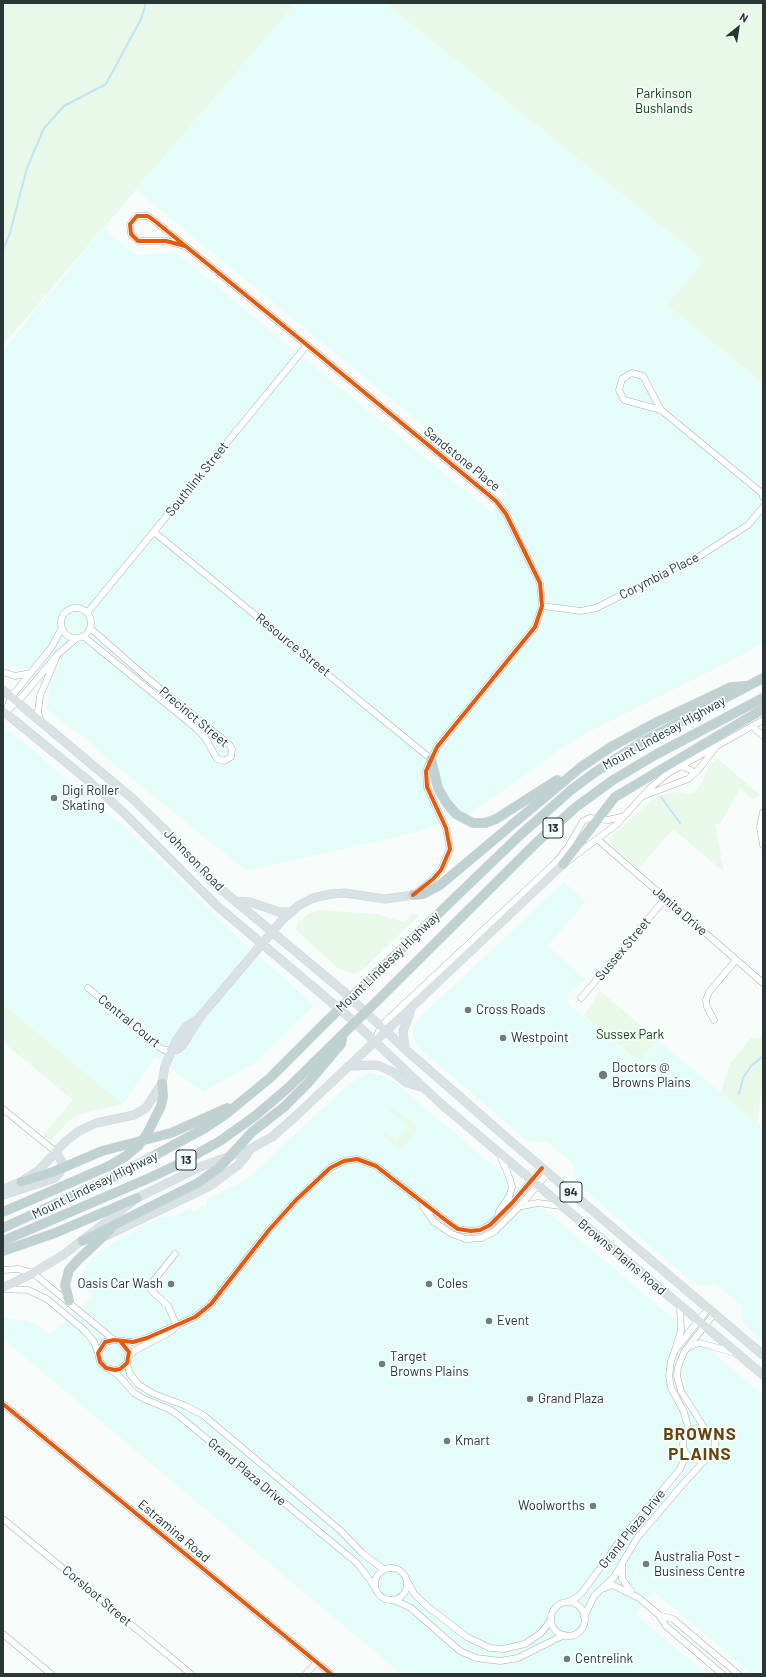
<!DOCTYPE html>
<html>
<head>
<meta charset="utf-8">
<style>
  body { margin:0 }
  #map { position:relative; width:766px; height:1677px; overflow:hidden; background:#f7fcfb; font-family:Barlow,sans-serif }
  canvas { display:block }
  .frame { position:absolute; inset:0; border:4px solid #283735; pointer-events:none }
  .north { position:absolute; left:718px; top:8px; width:40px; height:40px; -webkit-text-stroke:3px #f6fdfc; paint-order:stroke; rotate:30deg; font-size:11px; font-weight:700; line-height:16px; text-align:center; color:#283735 }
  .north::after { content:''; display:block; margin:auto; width:14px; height:18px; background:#283735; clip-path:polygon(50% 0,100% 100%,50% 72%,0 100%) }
</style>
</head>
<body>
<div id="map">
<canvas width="766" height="1677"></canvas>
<div class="frame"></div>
<div class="north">N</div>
</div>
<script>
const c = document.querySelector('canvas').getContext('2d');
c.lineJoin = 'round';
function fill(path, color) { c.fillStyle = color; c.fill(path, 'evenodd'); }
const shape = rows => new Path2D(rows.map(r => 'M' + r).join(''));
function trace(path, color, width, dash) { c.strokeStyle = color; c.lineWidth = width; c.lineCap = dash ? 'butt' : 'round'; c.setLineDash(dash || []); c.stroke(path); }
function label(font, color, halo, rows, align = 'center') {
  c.font = font + ' Barlow,sans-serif'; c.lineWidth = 3.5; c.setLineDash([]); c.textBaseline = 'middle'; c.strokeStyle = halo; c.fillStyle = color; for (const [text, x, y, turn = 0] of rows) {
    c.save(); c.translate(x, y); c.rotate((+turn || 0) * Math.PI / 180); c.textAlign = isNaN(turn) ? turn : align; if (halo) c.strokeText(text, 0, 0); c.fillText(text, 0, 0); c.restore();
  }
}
fill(shape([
  [296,3,385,3,705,260,667,305,763,383,763,642,744,654,584,734,566,745,497,795,467,814,414,833,246,871,104,756,92,744,52,714,47,708,47,700,50,690,22,667,10,667,3,664,3,350,104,228,136,255,175,252,491,512,507,494,136,190],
  [7,730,10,731,128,830,238,937,314,1005,255,1063,203,1092,155,1057,123,1104,3,1004,3,732],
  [564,882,586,901,548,946,586,979,568,994,569,1004,638,1062,658,1040,763,1128,763,1342,744,1324,741,1318,741,1306,716,1284,699,1286,693,1283,580,1186,573,1175,573,1164,547,1142,533,1143,526,1140,420,1049,415,1043,413,1035,413,1029,418,1019],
  [369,1072,383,1076,396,1083,763,1395,763,1674,752,1674,654,1592,635,1614,707,1674,401,1674,3,1339,3,1318,24,1320,35,1324,50,1334,92,1297,82,1278,87,1263,112,1243,160,1217,175,1216,190,1208,194,1212,202,1205,205,1208,208,1199,247,1179,349,1084]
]), '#e5fdf9');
fill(shape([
  [3,3,296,3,3,345],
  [385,3,763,3,763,383,667,305,704,260],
  [717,758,759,794,754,800,740,789,720,824,715,824,724,872,673,829,638,869,614,848,609,839,651,800,667,793,676,792,688,794,694,792,701,784,708,768],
  [318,910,377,914,404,922,412,914,418,915,418,917,360,972,354,974,338,968,296,930,298,922,308,914],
  [599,990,658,1040,639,1062,583,1015,592,1004],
  [3,1004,123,1104,80,1114,69,1121,50,1141,43,1135,73,1100,3,1042],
  [751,1038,763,1038,763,1082,757,1123,721,1093,729,1065],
  [392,1107,419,1128,400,1150,382,1135,384,1132,396,1141,405,1129,408,1131,410,1128,389,1111]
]), '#e9f9e9');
trace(shape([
  [3,250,10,233,27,168,44,128,64,106,106,84,141,19,146,3],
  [661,797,680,823],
  [739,1094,743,1078,751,1066,763,1056]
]), '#bde5f8', 2);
const minor = shape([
  [185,246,166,241,138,241,131,234,130,224,137,216,148,216,156,222,307,345,496,501,506,514,540,583,542,606,535,627,437,747,426,771,427,787,446,828,450,849,441,870,433,879,414,895],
  [661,410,624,400,619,390,622,379,632,373,643,376,661,410,763,494,763,497],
  [154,532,431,759],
  [542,606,581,611,596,608,700,556,748,525,763,507],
  '61 623a15 15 0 1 1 30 0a15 15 0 1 1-30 0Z',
  [87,613,307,345],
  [83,636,197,729,206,739,217,759,224,761,231,757,232,749,229,744,146,677,90,628],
  [3,672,15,676,31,673],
  [6,711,11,697,51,648,62,628],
  [3,715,23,696,57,655,77,638],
  [41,722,38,712,40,696,56,658],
  [752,726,763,736],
  [681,766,691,770,694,774],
  [646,795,688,779,699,769,715,748],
  [763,812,760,827,763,845],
  [597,839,763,983],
  [568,861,617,824,649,789,667,774,763,720],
  [88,988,156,1045,164,1050,171,1050],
  [581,998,665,899],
  [714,1020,707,1007,706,1000,709,992,736,960],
  [375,1040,381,1026,386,1021,556,862,568,847,583,821,590,818,608,820,621,817],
  [3,1109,56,1152],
  [423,1206,434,1222,452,1234,466,1239,482,1238,495,1231,519,1207,548,1173],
  [522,1206,538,1203,561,1206],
  [498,1217,499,1211,509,1197,512,1187,510,1179,500,1155],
  [175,1254,151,1284,151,1290,168,1306,177,1326],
  [3,1270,18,1269,33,1273,114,1340],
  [5,1289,28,1290,47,1299,85,1331,94,1342,98,1353],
  [120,1341,129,1352,127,1363,120,1369,115,1370,106,1368,100,1362,98,1353,105,1342,114,1340,133,1342,147,1338,195,1317,211,1304,269,1230,296,1200,330,1168,344,1161,357,1159,376,1166,448,1222,458,1229,471,1231,480,1230,490,1225,512,1203,542,1168],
  [690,1346,700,1343,736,1353],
  [676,1347,681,1331,680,1306],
  [129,1356,134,1351,168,1333,176,1327],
  [127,1363,130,1374,139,1385,154,1394,186,1406,203,1415,341,1531,362,1553,383,1569],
  [111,1370,118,1375,134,1393,144,1399,169,1409,178,1415,357,1563,375,1587],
  [3,1404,331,1674],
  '683 1444a16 16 0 1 1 32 0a16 16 0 1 1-32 0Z',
  [705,1429,681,1391,677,1376,678,1367,684,1352,714,1314],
  [689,1431,684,1412,671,1388,669,1376,671,1361,675,1350,708,1309],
  [3,1519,191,1674],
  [622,1565,622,1579,631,1591],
  '375 1584a16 16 0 1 1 32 0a16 16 0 1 1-32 0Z',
  [407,1581,415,1595,428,1607,467,1637,490,1648,503,1649,525,1644,541,1633,551,1620],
  [605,1588,613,1585,639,1598,659,1615,666,1626,722,1674],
  [394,1600,411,1608,460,1651,476,1658,500,1661,518,1658,564,1635],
  [568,1602,579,1596,584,1590,619,1542,680,1469,684,1460,683,1449],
  '551 1619a17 17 0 1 1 34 0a17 17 0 1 1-34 0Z',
  [659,1615,673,1619,738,1674],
  [584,1617,594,1596,614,1577,637,1538,683,1484,706,1459],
  [3,1634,51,1674],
  [306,1674,317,1662]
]);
const major = shape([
  [3,690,133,799,168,833,210,880,343,991,405,1049,514,1144,763,1355],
  [3,711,90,782,124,813,216,905,350,1018,440,1103,763,1375],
  [235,901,250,902,279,912,290,912],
  [405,1048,403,1031,409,1016,411,1007],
  [171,1050,178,1049,183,1044,200,1017,283,919,298,906,313,898,331,894,345,893,385,899,413,895],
  [348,1066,377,1065,393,1072,407,1083,421,1087],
  [3,1189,21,1182,39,1170,65,1142,79,1131,96,1123,134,1115,146,1108,162,1083,165,1066,176,1041,187,1026,198,1019],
  [3,1195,55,1178,60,1172,62,1162,56,1152],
  [104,1237,210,1186,238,1165,246,1156,250,1149],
  [3,1288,33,1273,63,1255,137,1198,200,1167,250,1149,272,1137,297,1115,563,864]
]);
const highway = shape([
  [431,759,438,788,446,802,456,814,473,823,485,823,496,819,557,780],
  [563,864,615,797,763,709],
  [413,895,423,894,440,885,581,767,611,747,657,722,731,687,746,686],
  [361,988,518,837,571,790,594,773,642,742,763,678],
  [376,1002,536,843,576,807,613,780,655,755,763,698],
  [147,1134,161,1106,163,1096,162,1083],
  [242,1143,252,1132,284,1107,307,1084,341,1044,342,1039],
  [21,1182,53,1172,102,1151,171,1133,227,1108],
  [3,1212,109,1166,126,1156,138,1146],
  [3,1228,122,1173,205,1128,226,1114,270,1078,327,1021],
  [3,1241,147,1179,177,1165,220,1141,255,1116,288,1088,342,1035],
  [82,1241,198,1183,220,1167],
  [3,1251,55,1233,137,1198],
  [69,1301,65,1285,69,1270,78,1260,110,1230]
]);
trace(minor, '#a9b2b1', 7);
trace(major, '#d1d6d5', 9);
trace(highway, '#d1d6d5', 10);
trace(minor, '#fefffe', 6);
trace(major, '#d8e2e4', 8);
trace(highway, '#c0d1d2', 9);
const highwayBridge = shape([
  [327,1021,361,988],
  [342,1035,376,1002],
  [138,1146,147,1134],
  [220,1167,242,1143]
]);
trace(highwayBridge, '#d1d6d5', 10, []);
trace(highwayBridge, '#c0d1d2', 9);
trace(shape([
  [185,246,166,241,138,241,131,234,130,224,137,216,148,216,156,222,307,345,496,501,506,514,540,583,542,606,535,627,437,747,426,771,427,787,446,828,450,849,441,870,433,879,413,895],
  [120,1341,129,1352,127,1363,120,1369,115,1370,106,1368,100,1362,98,1353,105,1342,114,1340,133,1342,147,1338,195,1317,211,1304,269,1230,296,1200,330,1168,344,1161,357,1159,376,1166,448,1222,458,1229,471,1231,480,1230,490,1225,512,1203,542,1168],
  [3,1404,331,1674]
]), '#e8590c', 4);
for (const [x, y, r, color] of [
  [54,798,4,"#707c7a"],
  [468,1010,4,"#707c7a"],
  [503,1038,4,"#707c7a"],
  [603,1075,5,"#707c7a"],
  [171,1284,4,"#707c7a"],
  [429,1284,4,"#707c7a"],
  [489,1321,4,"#707c7a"],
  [382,1364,4,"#707c7a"],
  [530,1399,4,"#707c7a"],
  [447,1441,4,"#707c7a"],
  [593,1506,4,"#707c7a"],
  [646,1564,4,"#707c7a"],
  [567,1659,4,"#707c7a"]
]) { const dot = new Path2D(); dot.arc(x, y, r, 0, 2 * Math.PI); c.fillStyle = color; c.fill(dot); trace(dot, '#f6fdfc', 1.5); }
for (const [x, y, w] of [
  [553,828,20],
  [186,1160,20],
  [571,1192,22]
]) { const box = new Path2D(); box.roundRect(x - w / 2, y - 10, w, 20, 3); c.fillStyle = '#f6fdfc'; c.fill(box); trace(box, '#283735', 1); }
label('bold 12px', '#283735', null, [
  ["13",553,828],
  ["13",186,1160],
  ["94",571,1192]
]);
label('13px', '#11420b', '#f6fdfc', [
  ["Parkinson",664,94],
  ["Bushlands",664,109],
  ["Sussex Park",630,1035]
]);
label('13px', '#283735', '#f6fdfc', [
  ["Sandstone Place",462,459,39],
  ["Southlink Street",197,479,-51],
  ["Corymbia Place",659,576,-27],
  ["Resource Street",293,645,39],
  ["Precinct Street",194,717,40],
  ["Mount Lindesay Highway",664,733,-29],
  ["Johnson Road",194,860,46],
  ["Janita Drive",680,911,41],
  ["Sussex Street",623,949,-50],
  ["Mount Lindesay Highway",388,962,-44],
  ["Central Court",129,1021,39],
  ["Mount Lindesay Highway",95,1185,-26],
  ["Browns Plains Road",622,1257,40],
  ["Grand Plaza Drive",247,1472,40],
  ["Grand Plaza Drive",632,1529,-51],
  ["Estramina Road",174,1531,40],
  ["Corsloot Street",97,1596,40]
]);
label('13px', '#283735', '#f6fdfc', [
  ["Digi Roller",62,791],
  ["Skating",62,806],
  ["Cross Roads",476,1010],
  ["Westpoint",511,1038],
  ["Doctors @",612,1068],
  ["Browns Plains",612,1083],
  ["Oasis Car Wash",163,1284,"right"],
  ["Coles",437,1284],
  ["Event",497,1321],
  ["Target",390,1357],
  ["Browns Plains",390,1372],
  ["Grand Plaza",538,1399],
  ["Kmart",455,1441],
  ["Woolworths",585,1506,"right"],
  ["Australia Post -",654,1557],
  ["Business Centre",654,1572],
  ["Centrelink",575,1659]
], 'left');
c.letterSpacing = '1px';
label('bold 17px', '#66450f', '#f6fdfc', [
  ["BROWNS",700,1434],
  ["PLAINS",700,1454]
]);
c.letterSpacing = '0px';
</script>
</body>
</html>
